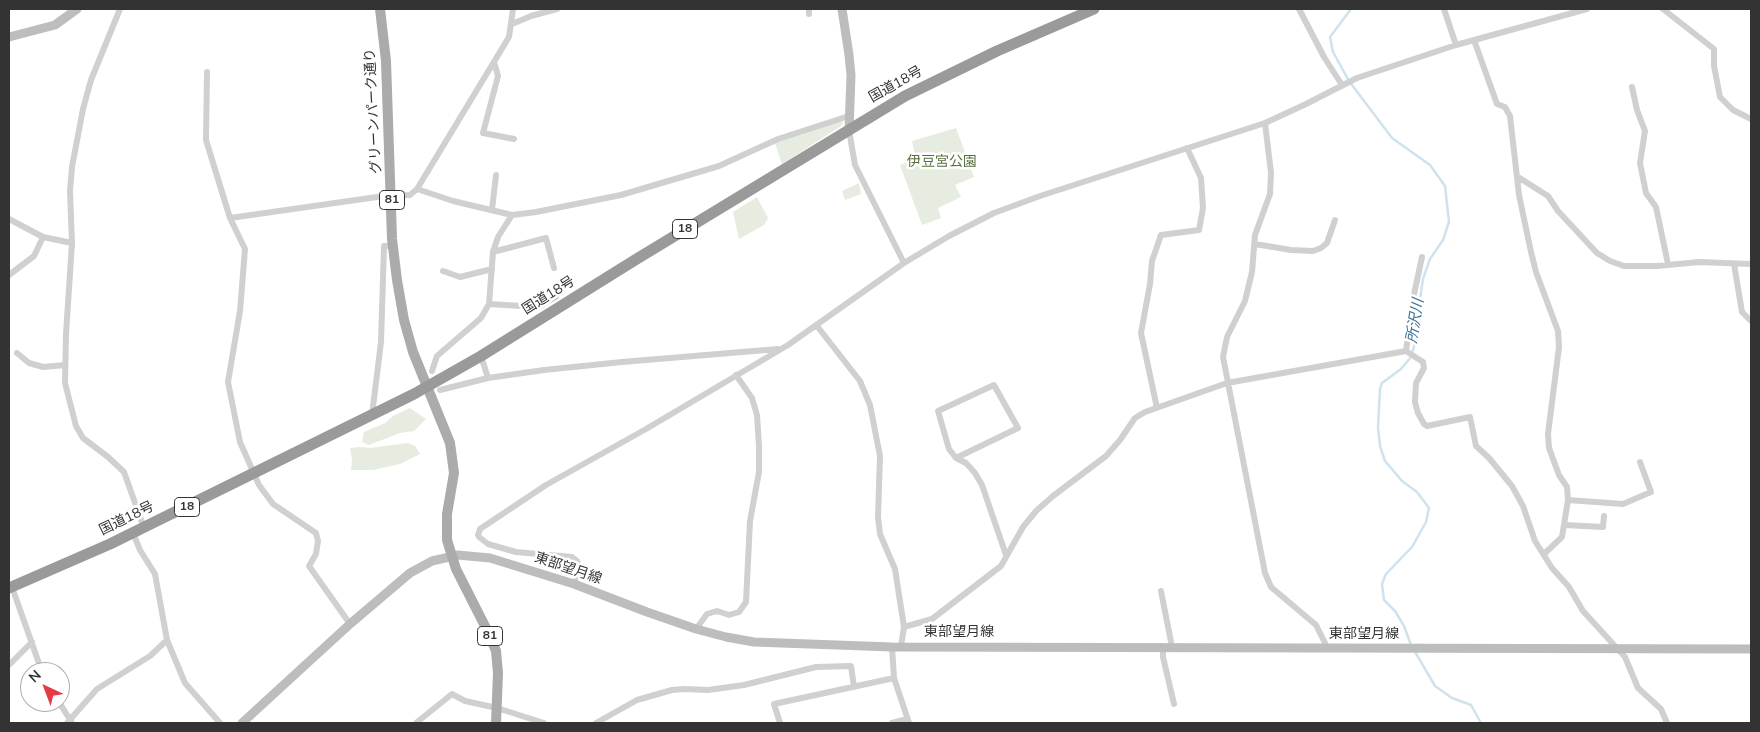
<!DOCTYPE html>
<html>
<head>
<meta charset="utf-8">
<style>
  body { margin:0 }
  #map { position:relative; width:1760px; height:732px; overflow:hidden; background:#fff; font-family:"Nunito Sans",sans-serif }
  canvas { display:block }
  .frame { position:absolute; inset:0; border:10px solid #333; pointer-events:none }
  .north { position:absolute; left:20px; top:662px; width:50px; height:50px; box-sizing:border-box; background:#fff; border:1px solid #adadad; border-radius:50%; rotate:317deg; font-size:14px; font-weight:700; line-height:20px; text-align:center; color:#333 }
  .north::after { content:''; display:block; margin:auto; width:18px; height:22px; background:#e63946; clip-path:polygon(50% 0,100% 100%,50% 72%,0 100%) }
</style>
</head>
<body>
<div id="map">
<canvas width="1760" height="732"></canvas>
<div class="frame"></div>
<div class="north">N</div>
</div>
<script>
const c = document.querySelector('canvas').getContext('2d');
c.lineJoin = 'round';
function fill(path, color) { c.fillStyle = color; c.fill(path, 'evenodd'); }
const shape = rows => new Path2D(rows.map(r => 'M' + r).join(''));
function trace(path, color, width, dash) { c.strokeStyle = color; c.lineWidth = width; c.lineCap = dash ? 'butt' : 'round'; c.setLineDash(dash || []); c.stroke(path); }
function label(font, color, halo, rows, align = 'center') {
  c.font = font + ' "Nunito Sans","Noto Sans JP",sans-serif'; c.lineWidth = 5; c.setLineDash([]); c.textBaseline = 'middle'; c.strokeStyle = halo; c.fillStyle = color; for (const [text, x, y, turn = 0] of rows) {
    c.save(); c.translate(x, y); c.rotate((+turn || 0) * Math.PI / 180); c.textAlign = isNaN(turn) ? turn : align; if (halo) c.strokeText(text, 0, 0); c.fillText(text, 0, 0); c.restore();
  }
}
fill(shape([
  [839,121,843,122,841,126,782,164,775,143],
  [956,128,974,177,955,185,961,197,938,208,941,218,922,225,900,165,916,159,912,141],
  [859,183,861,194,845,200,842,191],
  [757,197,768,218,764,225,739,239,733,212],
  [410,408,426,419,414,431,400,433,369,445,362,442,364,432,385,423,393,416],
  [408,443,415,446,420,454,400,464,373,470,351,470,352,460,350,448,361,447,370,448]
]), '#e6ecdf');
trace(shape([
  [1351,9,1330,37,1333,52,1349,81,1392,138,1430,165,1445,186,1449,222,1443,240,1430,259,1423,279,1415,332,1415,343,1411,357,1401,369,1382,383,1380,389,1378,428,1380,446,1385,461,1402,481,1417,492,1429,508,1426,522,1412,547,1386,574,1382,584,1384,600,1395,611,1404,626,1411,645],
  [1414,650,1435,686,1452,698,1471,705,1481,723]
]), '#cfe2ee', 2.5);
trace(shape([
  [120,9,91,80,83,109,72,167,70,191,72,243,66,334,65,383,76,426,83,438,108,457,124,472,144,528],
  [1299,9,1324,57,1342,85],
  [1444,9,1456,45],
  [1663,9,1714,49,1714,66,1720,97,1733,110,1751,119],
  [809,14,809,9],
  [512,24,531,16,557,9],
  [1474,40,1497,104,1505,107,1510,116,1519,195,1531,252,1536,272,1558,331,1559,347,1548,434,1549,448,1559,475,1567,487,1568,500,1562,537,1544,554],
  [494,62,498,76,483,133,514,139],
  [207,72,206,140,230,218,245,249,240,311,228,382,240,442,259,485,273,504,316,533,318,541,316,554,309,566,350,624],
  [1632,87,1637,110,1645,131,1640,163,1646,193,1656,207,1668,264],
  [1265,123,1271,173,1270,194,1255,235,1252,272,1245,301,1227,337,1223,357,1265,573,1271,587,1316,625,1328,649],
  [849,130,855,165,904,263],
  [1518,177,1548,196,1558,211,1597,253,1610,261,1624,266,1657,266,1699,262,1751,264],
  [417,189,453,201,512,215,536,212,621,195,719,166,778,139,849,116],
  [492,210,496,175],
  [230,218,384,196,410,195,417,189,509,37,513,9],
  [9,219,43,237,72,243],
  [1255,244,1291,250,1313,251,1321,248,1327,243,1335,220],
  [493,252,546,238,554,268],
  [1734,264,1742,312,1751,321],
  [443,271,460,277,492,269],
  [9,275,34,256,43,237],
  [489,304,538,307,556,297],
  [817,326,860,381,870,405,880,456,878,517,880,534,895,569,904,627,901,646],
  [1406,351,1413,299,1422,257],
  [17,353,29,363,43,367,65,365],
  [481,356,488,378],
  [432,371,437,356,481,318,489,304,493,252,498,237,512,215],
  [440,390,488,378,544,370,622,362,778,349],
  [1157,408,1141,333,1150,284,1152,261,1161,235,1199,230,1203,208,1201,178,1187,148],
  [372,415,381,342,384,246,393,246],
  [956,458,1018,428,994,385,938,411,949,449,956,458,966,463,975,473,982,485,1006,555],
  [1568,500,1623,504,1651,492,1640,462],
  [1565,525,1603,527,1604,516],
  [133,533,140,550,155,574,167,640,185,683,220,723],
  [574,584,580,567,577,561,572,557,516,552,488,544,479,537,478,535,480,529,546,485,646,429,788,345,904,263,949,236,994,213,1040,196,1265,123,1304,105,1357,78,1456,45,1587,9],
  [12,587,42,672],
  [1161,591,1172,647],
  [904,627,932,619,1001,566,1023,527,1036,511,1053,496,1106,456,1120,440,1135,418,1145,412,1227,383,1406,351,1423,362,1424,368,1416,383,1415,402,1418,413,1424,424,1427,426,1470,417,1476,446,1489,458,1512,486,1523,506,1535,541,1552,568,1569,587,1583,611,1625,657,1638,688,1661,709,1667,723],
  [696,629,707,614,717,611,729,615,739,612,746,602,750,521,759,472,759,446,757,415,752,398,736,375],
  [892,647,894,678,909,723],
  [1163,648,1163,657,1174,704],
  [9,665,32,642],
  [59,702,72,723],
  [67,723,97,689,150,656,167,640],
  [416,723,452,694,465,701,497,708,544,723],
  [596,723,637,700,672,690,684,689,708,690,744,685,816,667,851,666,854,687],
  [780,723,774,704,894,678],
  [892,723,907,719]
]), '#d0d0d0', 6);
trace(shape([
  [842,9,849,55,851,75,849,130],
  [9,37,55,25,77,9],
  [242,723,350,624,410,573,432,561,458,555,490,558,574,584,647,612,696,629,726,637,754,642,892,647,1751,649]
]), '#bdbdbd', 9);
trace(shape([
  [380,9,386,61,392,239,397,280,404,320,413,352,450,443,454,473,447,514,447,540,456,569,489,634,496,651,498,673,496,723]
]), '#ababab', 10);
trace(shape([
  [9,588,110,544,414,394,481,356,635,260,905,96,997,51,1094,9]
]), '#9a9a9a', 11);
for (const [x, y, w] of [
  [392,200,25],
  [685,229,25],
  [187,507,25],
  [490,636,25]
]) { const box = new Path2D(); box.roundRect(x - w / 2, y - 9.5, w, 19, 4); c.fillStyle = '#fff'; c.fill(box); trace(box, '#333', 1); }
label('bold 12px', '#333', null, [
  ["81",392,200],
  ["18",685,229],
  ["18",187,507],
  ["81",490,636]
]);
label('14px', '#333', '#fff', [
  ["国道18号",896,85,-29],
  ["グリーンパーク通り",374,111,-93],
  ["国道18号",549,296,-32],
  ["国道18号",127,519,-26],
  ["東部望月線",568,569,19],
  ["東部望月線",959,633],
  ["東部望月線",1364,635]
]);
label('14px', '#56703f', '#fff', [
  ["伊豆宮公園",942,163]
]);
label('italic 15px', '#3f7597', '#fff', [
  ["所沢川",1416,321,-81]
]);
</script>
</body>
</html>
